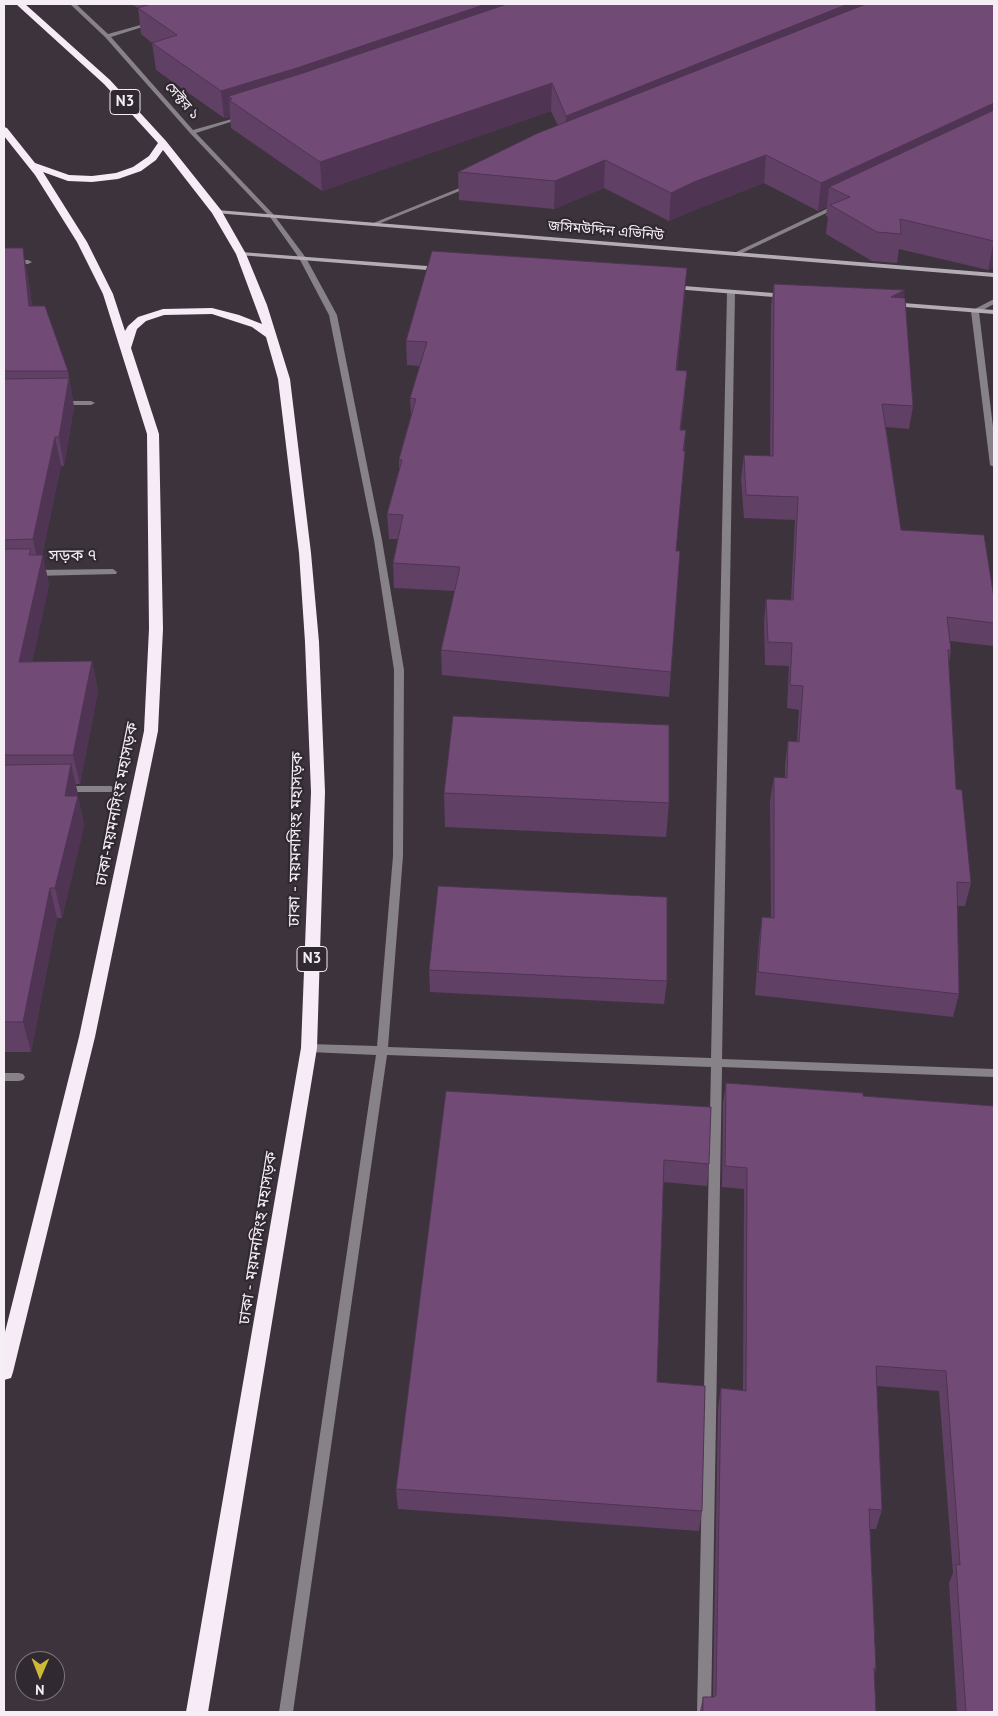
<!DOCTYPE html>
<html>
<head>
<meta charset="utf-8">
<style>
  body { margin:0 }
  #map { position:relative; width:998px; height:1716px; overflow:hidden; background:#3c333d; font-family:"PT Sans",sans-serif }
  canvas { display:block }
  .frame { position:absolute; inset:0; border:5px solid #f5eff5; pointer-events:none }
  .north { position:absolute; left:15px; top:1651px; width:50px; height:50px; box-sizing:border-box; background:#312932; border:1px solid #7f7880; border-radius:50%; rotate:181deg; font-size:14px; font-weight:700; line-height:20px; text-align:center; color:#f5eff5 }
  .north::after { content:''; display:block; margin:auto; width:18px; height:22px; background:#cdb938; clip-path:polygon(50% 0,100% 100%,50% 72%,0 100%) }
</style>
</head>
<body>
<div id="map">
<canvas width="998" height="1716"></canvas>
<div class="frame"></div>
<div class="north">N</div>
</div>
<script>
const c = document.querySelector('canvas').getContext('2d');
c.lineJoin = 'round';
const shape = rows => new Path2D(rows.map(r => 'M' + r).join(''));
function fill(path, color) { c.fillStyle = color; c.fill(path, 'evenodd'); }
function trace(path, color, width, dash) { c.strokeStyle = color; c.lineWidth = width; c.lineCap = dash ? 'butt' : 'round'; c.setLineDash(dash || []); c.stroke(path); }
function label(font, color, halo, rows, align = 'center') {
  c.font = font + ' "PT Sans","Noto Sans Bengali",sans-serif'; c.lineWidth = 4.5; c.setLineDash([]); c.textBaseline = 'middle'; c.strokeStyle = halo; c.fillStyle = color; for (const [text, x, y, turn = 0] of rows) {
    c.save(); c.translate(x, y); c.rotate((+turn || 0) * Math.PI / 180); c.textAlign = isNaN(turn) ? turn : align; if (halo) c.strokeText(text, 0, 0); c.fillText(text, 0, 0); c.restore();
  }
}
fill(shape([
  [70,4,76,4,108,34,155,21,155,23,111,37,193,130,246,115,246,117,196,133,274,215,306,258,337,315,382,540,404,670,403,856,388,1047,711,1058,727,292,731,290,735,292,722,1059,994,1069,994,1077,722,1067,711,1712,697,1712,711,1067,387,1055,293,1712,279,1712,376,1055,309,1052,305,1051,304,1048,305,1045,309,1044,377,1046,393,856,394,670,374,540,329,315,299,258,270,217,190,133,105,37,70,4],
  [467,185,472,186,376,225,371,224,467,185],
  [837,204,839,205,839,207,738,255,732,254,837,204],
  [4,260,28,260,32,262,28,264,4,264,4,260],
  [994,299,994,304,979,312,994,435,994,467,990,465,971,311,994,299],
  [57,401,91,401,95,403,91,405,57,405,57,401],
  [113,569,117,572,116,574,34,576,30,573,34,570,113,569],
  [65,786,111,786,116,789,111,792,65,792,60,789,65,786],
  [4,1073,19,1073,23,1074,25,1077,23,1080,19,1081,4,1081,4,1073]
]), '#878287');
fill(shape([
  [217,210,994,273,994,277,215,213,215,211,217,210],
  [241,252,440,267,444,269,440,271,239,255,239,253,241,252],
  [671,285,786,294,790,296,786,298,674,289,670,287,671,285],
  [890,302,994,310,994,314,893,306,890,306,890,302]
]), '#b4acb5');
fill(shape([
  [16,4,25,4,110,80,166,141,221,210,246,254,267,305,290,379,311,553,319,642,325,792,317,1048,208,1712,186,1712,301,1048,311,792,305,642,299,553,278,379,266,337,252,327,212,314,164,315,146,321,137,329,131,348,159,434,163,629,158,731,95,1037,13,1372,11,1378,4,1380,4,1336,79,1037,144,731,149,629,147,434,103,294,77,242,35,175,4,136,4,127,7,128,35,163,69,175,92,176,116,173,133,167,149,156,158,143,104,84,16,4],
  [163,150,212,213,236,254,262,324,239,315,212,308,163,309,138,317,128,326,125,331,113,294,87,242,43,172,68,181,92,182,118,179,141,171,156,160,163,150]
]), '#f7ebf8');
fill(shape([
  [131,4,994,4,994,267,988,270,899,249,897,263,872,261,826,234,828,217,826,216,827,207,818,211,764,183,692,211,669,221,604,188,554,209,459,200,458,172,558,126,551,111,322,191,231,128,230,117,224,118,156,70,152,43,141,34,138,8],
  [4,248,28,276,32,306,68,371,74,407,64,466,61,466,42,555,49,585,32,662,92,661,98,691,80,784,75,784,78,794,77,796,78,796,84,826,62,918,57,918,31,1052,4,1052],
  [774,284,904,298,913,406,909,429,886,427,901,530,994,598,994,640,993,646,950,641,951,650,949,662,956,789,971,883,965,906,957,906,959,994,953,1017,755,995,759,940,762,917,771,917,770,801,774,777,785,778,785,764,788,741,797,741,799,710,787,708,789,666,765,665,764,622,766,599,791,600,795,520,744,518,741,478,744,455,770,456,771,306],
  [685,292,677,370,685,395,681,430,686,430,676,551,680,551,669,697,442,675,441,650,455,591,394,588,393,563,398,539,389,539,387,514,399,471,399,459,411,415,410,398,420,366,407,365,406,341],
  [444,793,669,803,666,837,445,827],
  [429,970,667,981,664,1004,430,992],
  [726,1083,863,1096,994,1106,994,1712,957,1712,949,1583,953,1573,939,1391,877,1386,882,1510,876,1529,870,1529,876,1669,874,1675,876,1712,700,1711,703,1697,713,1697,718,1408,721,1388,743,1390,744,1189,722,1187,723,1104],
  [446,1091,709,1164,707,1186,663,1182,657,1382,702,1511,699,1531,398,1509,396,1489]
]), '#614065');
fill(shape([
  [486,4,564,4,232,99,229,96,230,117,224,118,221,91],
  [848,4,911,4,565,144,566,116],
  [552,83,551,111,322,191,320,162],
  [994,103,994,128,829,187,827,207,818,211,821,183],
  [766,155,764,183,692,211,669,221,671,193,694,182],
  [605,160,604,188,554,209,555,181],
  [994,241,994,267,988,270],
  [23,248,28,276,35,334,29,306],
  [687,268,685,292,674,395,676,370],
  [905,290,902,312,891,297],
  [687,371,685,395,678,454,680,430],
  [69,378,74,407,64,466,59,437],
  [55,437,61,466,39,568,33,539],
  [43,555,49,585,26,692,19,662],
  [92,661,98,691,80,784,73,755],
  [71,764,78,794,74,812,78,796,84,826,62,918,55,888,65,796],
  [50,888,57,918,31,1052,23,1022]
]), '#4f3453');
const building = shape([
  [151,4,486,4,297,68,221,91,152,43,177,35,138,8,151,4],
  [507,4,848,4,566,116,552,83,320,162,229,100,232,99,229,96,303,73,507,4],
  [866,4,994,4,994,103,821,183,766,155,694,182,671,193,605,160,555,181,458,172,538,133,866,4],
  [994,110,994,241,900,219,901,234,877,232,830,205,850,197,829,187,994,110],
  [4,248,23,248,29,306,45,306,68,371,4,371,4,248],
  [432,251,687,268,676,370,687,371,680,430,686,430,683,451,685,451,676,551,680,551,671,672,441,650,460,567,393,563,403,515,387,514,402,460,399,459,416,399,410,398,427,342,406,341,432,251],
  [774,284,905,290,891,297,905,298,913,406,882,404,901,530,984,535,994,598,994,623,947,617,951,650,948,650,956,789,962,790,971,883,957,882,959,994,758,972,762,917,774,918,774,777,787,778,788,741,799,742,803,686,790,685,792,643,768,642,766,599,793,600,798,497,746,495,744,455,773,456,774,284],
  [69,378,59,437,55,437,33,539,4,540,4,379,69,378],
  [4,549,31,549,29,555,43,555,19,662,92,661,73,755,4,755,4,549],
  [453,716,669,725,669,803,444,793,453,716],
  [71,764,65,796,78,796,55,888,50,888,23,1022,4,1022,4,765,71,764],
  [438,886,667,897,667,981,429,970,438,886],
  [726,1083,863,1093,863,1096,994,1106,994,1712,966,1712,956,1564,960,1565,946,1371,876,1366,882,1510,869,1509,876,1669,874,1668,876,1712,700,1712,700,1711,703,1712,703,1697,714,1697,716,1695,721,1388,746,1391,747,1168,725,1166,726,1083],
  [446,1091,711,1107,709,1164,664,1160,657,1382,705,1386,702,1511,396,1489,446,1091]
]);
fill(building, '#714a76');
trace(building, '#4f3453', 1);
label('14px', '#f5eff5', '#312932', [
  ["সেক্টর ১",182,101,48],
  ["জসিমউদ্দিন এভিনিউ",606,231,5]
]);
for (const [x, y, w] of [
  [125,102,30],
  [312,959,30]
]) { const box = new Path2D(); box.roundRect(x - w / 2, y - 12.5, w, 25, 4); c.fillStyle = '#312932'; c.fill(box); trace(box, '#f5eff5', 1); }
label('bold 15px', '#f5eff5', null, [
  ["N3",125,102],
  ["N3",312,959]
]);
label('16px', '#f5eff5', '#312932', [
  ["সড়ক ৭",73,556,-1],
  ["ঢাকা-ময়মনসিংহ মহাসড়ক",117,804,-79],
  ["ঢাকা - ময়মনসিংহ মহাসড়ক",296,839,-89],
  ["ঢাকা - ময়মনসিংহ মহাসড়ক",258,1238,-81]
]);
</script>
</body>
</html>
